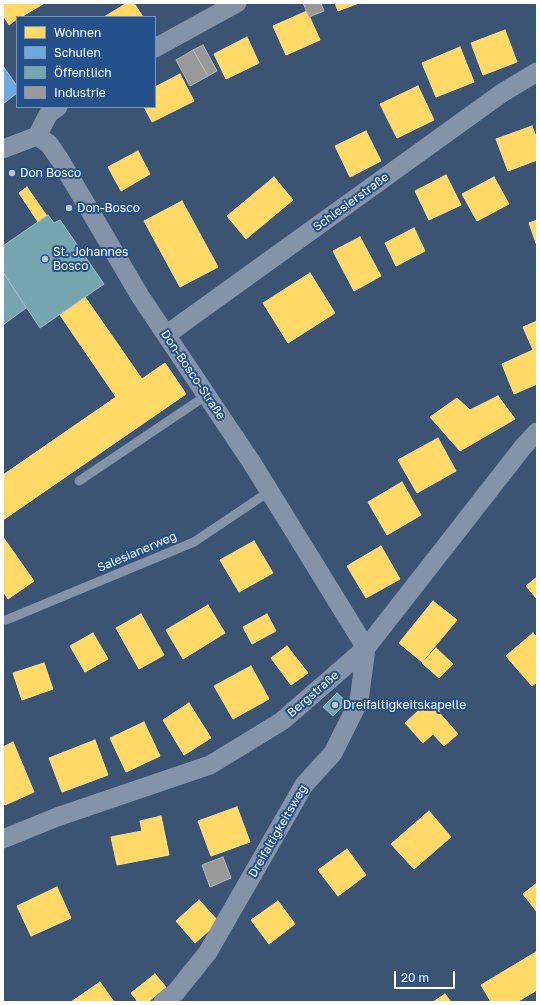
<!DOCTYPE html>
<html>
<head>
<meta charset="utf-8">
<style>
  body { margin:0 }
  #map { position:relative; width:540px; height:1005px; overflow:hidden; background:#3c5474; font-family:"Golos Text",sans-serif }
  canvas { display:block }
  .frame { position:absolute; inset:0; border:4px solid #fff; pointer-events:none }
  .legend { position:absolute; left:16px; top:16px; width:140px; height:92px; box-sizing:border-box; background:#24518c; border:1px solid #7c97ba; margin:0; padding:5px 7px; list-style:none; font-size:12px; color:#fff }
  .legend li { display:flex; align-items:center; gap:8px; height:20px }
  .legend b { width:20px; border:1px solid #7c97ba }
  .scale { position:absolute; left:394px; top:971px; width:61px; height:18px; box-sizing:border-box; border:2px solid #fff; border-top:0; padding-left:5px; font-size:12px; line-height:14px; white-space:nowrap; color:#fff; -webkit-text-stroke:3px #24518c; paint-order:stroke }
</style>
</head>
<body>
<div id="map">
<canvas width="540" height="1005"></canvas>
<div class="frame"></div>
<ul class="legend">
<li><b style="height:11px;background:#ffd966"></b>Wohnen</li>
<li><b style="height:11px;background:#6fa8dc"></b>Schulen</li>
<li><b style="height:11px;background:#76a5af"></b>Öffentlich</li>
<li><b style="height:11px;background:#999"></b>Industrie</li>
</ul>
<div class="scale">20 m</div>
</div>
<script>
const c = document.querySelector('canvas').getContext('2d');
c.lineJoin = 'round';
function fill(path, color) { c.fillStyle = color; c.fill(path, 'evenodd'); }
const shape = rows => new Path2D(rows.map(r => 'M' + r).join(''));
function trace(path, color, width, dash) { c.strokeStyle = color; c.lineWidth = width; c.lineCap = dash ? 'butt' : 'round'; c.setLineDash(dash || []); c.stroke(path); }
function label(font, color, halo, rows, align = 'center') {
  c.font = font + ' "Golos Text",sans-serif'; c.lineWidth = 4; c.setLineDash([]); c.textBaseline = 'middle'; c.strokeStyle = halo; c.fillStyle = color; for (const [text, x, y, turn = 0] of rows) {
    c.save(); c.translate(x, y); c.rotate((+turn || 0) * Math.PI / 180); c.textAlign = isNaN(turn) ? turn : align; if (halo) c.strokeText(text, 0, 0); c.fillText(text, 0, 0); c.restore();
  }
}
const homes = shape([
  [3,3,42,3,43,4,21,17,17,17,17,19,9,25,3,15,3,3],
  [127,3,134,3,143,17,104,17,127,3],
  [335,3,359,3,338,11,335,3],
  [307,11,320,40,286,55,273,26,307,11],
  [505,30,517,62,483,75,471,43,505,30],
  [247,37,259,63,226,79,214,54,247,37],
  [460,47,474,82,436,97,422,63,460,47],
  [180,74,194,101,152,122,144,107,155,107,155,87,180,74],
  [418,86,434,120,397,138,380,104,418,86],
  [532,126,537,139,537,160,508,171,496,139,532,126],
  [366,131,381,161,350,177,335,146,366,131],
  [138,151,150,174,121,191,108,167,138,151],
  [446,175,461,205,429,220,415,191,446,175],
  [274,177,293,200,246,239,227,216,274,177],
  [494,177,509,204,477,221,462,194,494,177],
  [27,187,47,216,38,222,19,193,27,187],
  [182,201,218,267,180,287,144,221,182,201],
  [537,220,537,246,529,223,537,220],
  [414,228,425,251,396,266,385,243,414,228],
  [360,237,381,276,354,291,333,251,360,237],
  [310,273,335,313,288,343,263,303,310,273],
  [85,297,142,379,165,363,186,394,3,520,3,475,116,397,60,315,85,297],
  [537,321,537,384,514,394,502,364,533,350,523,327,537,321],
  [498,396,515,419,460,451,430,417,457,398,470,410,498,396],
  [438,438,456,471,417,493,398,460,438,438],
  [402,482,421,515,387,535,368,502,402,482],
  [3,537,34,581,8,599,3,591,3,537],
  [254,541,273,573,239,592,220,560,254,541],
  [381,546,400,579,366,598,347,566,381,546],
  [537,577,537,599,526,586,537,577],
  [433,601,457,620,422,662,399,643,433,601],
  [208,605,225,633,183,659,166,630,208,605],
  [141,614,164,655,139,669,116,628,141,614],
  [267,614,276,631,252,644,243,627,267,614],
  [93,633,108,659,85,672,70,646,93,633],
  [533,633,537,637,537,682,532,686,506,656,533,633],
  [287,646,308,673,291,685,271,658,287,646],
  [436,648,453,664,439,678,422,663,436,648],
  [44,663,53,689,22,700,13,673,44,663],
  [251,666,269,699,233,719,214,686,251,666],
  [429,701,458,734,444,746,433,734,423,743,405,723,429,701],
  [189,703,211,738,184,755,163,720,189,703],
  [144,722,160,756,126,772,110,738,144,722],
  [95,740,108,775,62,792,49,758,95,740],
  [13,742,34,792,5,805,3,800,3,747,13,742],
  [237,807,250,842,211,856,198,821,237,807],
  [429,811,451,837,414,869,391,844,429,811],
  [161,816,169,855,117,865,111,837,142,831,140,821,161,816],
  [347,849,366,875,338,896,318,870,347,849],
  [537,883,537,912,523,894,537,883],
  [57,887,71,918,31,936,17,906,57,887],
  [199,900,219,922,195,943,176,921,199,900],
  [278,901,295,924,269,944,251,920,278,901],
  [536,952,537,990,517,1002,491,1002,481,985,536,952],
  [155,974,166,987,148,1002,138,1002,131,993,155,974],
  [100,982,114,1002,71,1002,100,982],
  [445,994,451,1002,433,1002,445,994]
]);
fill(homes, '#ffd966');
trace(homes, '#ffe494', 1);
const schools = shape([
  [3,66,17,86,17,93,3,104,3,66]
]);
fill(schools, '#6fa8dc');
trace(schools, '#9ac2e6', 1);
const public = shape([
  [48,215,54,223,60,220,104,284,40,328,3,272,3,246,48,215],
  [3,272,26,308,3,325,3,272],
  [337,693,347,702,333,716,323,707,337,693]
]);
fill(public, '#76a5af');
trace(public, '#9fc0c7', 1);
const industry = shape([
  [303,3,321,3,324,11,309,17,303,3],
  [203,45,217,71,208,76,193,50,203,45],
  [193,50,208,76,190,86,176,60,193,50],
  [223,857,231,878,210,887,202,865,223,857]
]);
fill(industry, '#999');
trace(industry, '#b8b8b8', 1);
trace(shape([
  [79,481,207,395],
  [6,620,194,542,270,491]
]), '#8394a9', 9);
trace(shape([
  [155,48,237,3],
  [37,136,49,144,60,160,140,296,252,463,366,648],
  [37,136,49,113,58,107],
  [3,149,37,136],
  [166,335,502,93,537,72],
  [3,839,57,817,210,765,282,721,366,648,523,447,537,432],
  [163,1002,176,992,208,952,304,785,333,753,359,701,366,648]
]), '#8394a9', 19);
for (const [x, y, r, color] of [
  [12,173,4,"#bbc3ce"],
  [69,208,4,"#bbc3ce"],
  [45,259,4,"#bbc3ce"],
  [335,705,4,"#bbc3ce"]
]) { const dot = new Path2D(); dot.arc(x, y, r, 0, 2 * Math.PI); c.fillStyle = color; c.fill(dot); trace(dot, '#24518c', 1.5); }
label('12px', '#fff', '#24518c', [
  ["Don Bosco",20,173],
  ["Don-Bosco",77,208],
  ["St. Johannes",53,252],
  ["Bosco",53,266],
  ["Dreifaltigkeitskapelle",343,705]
], 'left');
label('12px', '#fff', '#24518c', [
  ["Schlesierstraße",351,202,-36],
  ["Don-Bosco-Straße",193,375,56],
  ["Salesianerweg",137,552,-23],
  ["Bergstraße",313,694,-41],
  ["Dreifaltigkeitsweg",278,831,-60]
]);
</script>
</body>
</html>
